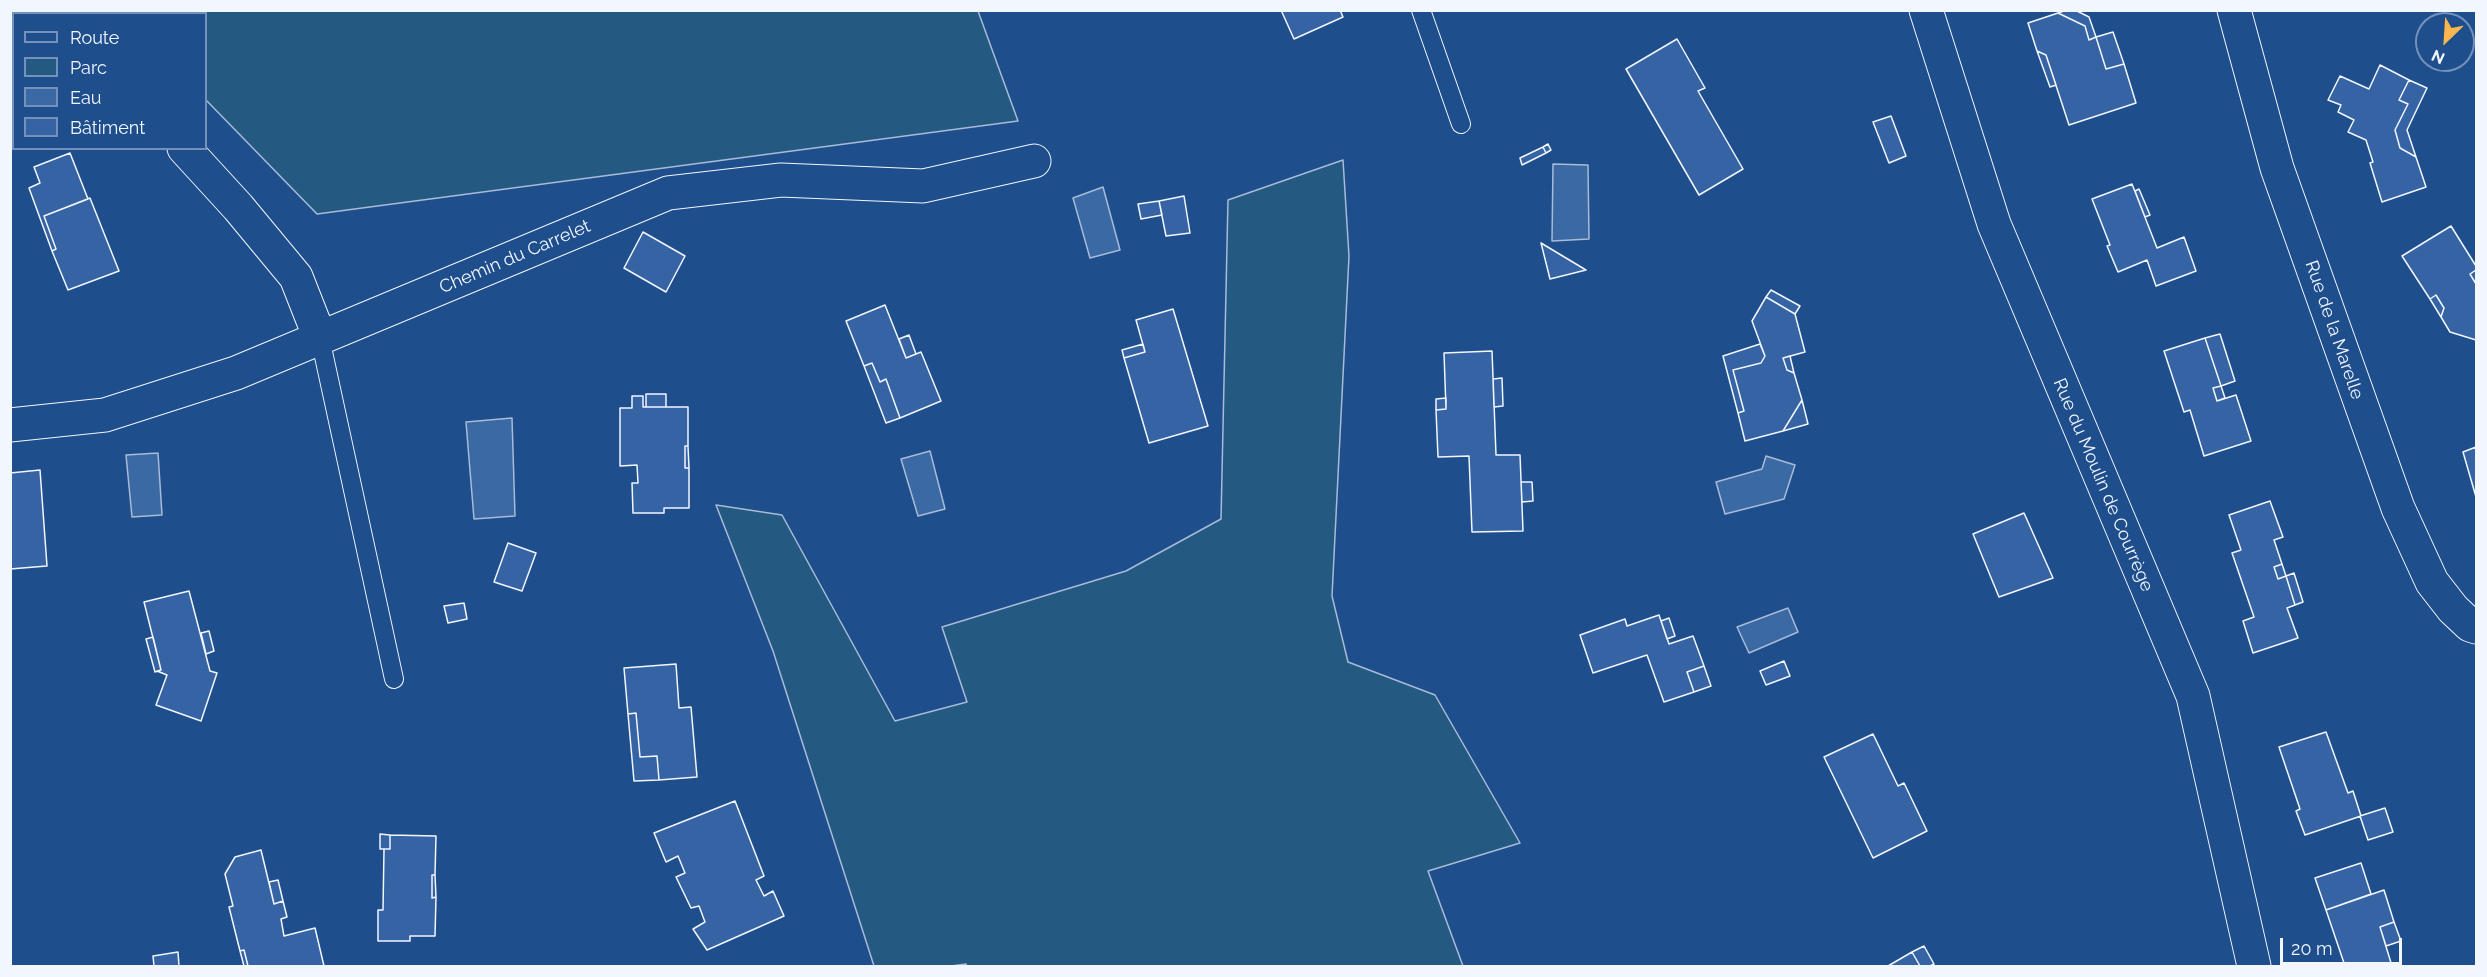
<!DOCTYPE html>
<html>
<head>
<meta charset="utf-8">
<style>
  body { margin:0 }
  #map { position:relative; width:2487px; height:977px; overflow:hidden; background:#1f4e8c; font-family:Raleway,sans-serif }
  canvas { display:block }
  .frame { position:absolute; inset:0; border:12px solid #f2f6ff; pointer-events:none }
  .legend { position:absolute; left:12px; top:12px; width:195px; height:138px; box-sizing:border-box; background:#1f4e8c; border:2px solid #7391ba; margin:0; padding:8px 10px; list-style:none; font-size:18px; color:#f2f6ff }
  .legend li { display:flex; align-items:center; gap:12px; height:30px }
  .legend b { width:30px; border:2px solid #7391ba }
  .north { position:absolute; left:2415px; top:12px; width:60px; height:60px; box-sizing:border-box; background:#1f4e8c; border:2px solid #7391ba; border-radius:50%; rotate:205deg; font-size:16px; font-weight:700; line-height:24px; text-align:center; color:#f2f6ff }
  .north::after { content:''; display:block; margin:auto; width:21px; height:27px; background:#ffb74d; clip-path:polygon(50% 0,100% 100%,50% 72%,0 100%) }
  .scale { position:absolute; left:2280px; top:938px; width:122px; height:27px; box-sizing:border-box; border:3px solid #f2f6ff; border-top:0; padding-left:8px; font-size:18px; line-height:21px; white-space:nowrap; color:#f2f6ff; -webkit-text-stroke:4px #1f4e8c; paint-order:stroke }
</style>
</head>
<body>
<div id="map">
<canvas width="2487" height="977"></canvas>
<div class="frame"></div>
<ul class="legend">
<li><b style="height:8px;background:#1f4e8c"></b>Route</li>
<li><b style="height:16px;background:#245a82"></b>Parc</li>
<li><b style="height:16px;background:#3b69a3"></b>Eau</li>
<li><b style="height:16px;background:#3563a3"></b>Bâtiment</li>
</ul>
<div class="north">N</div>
<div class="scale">20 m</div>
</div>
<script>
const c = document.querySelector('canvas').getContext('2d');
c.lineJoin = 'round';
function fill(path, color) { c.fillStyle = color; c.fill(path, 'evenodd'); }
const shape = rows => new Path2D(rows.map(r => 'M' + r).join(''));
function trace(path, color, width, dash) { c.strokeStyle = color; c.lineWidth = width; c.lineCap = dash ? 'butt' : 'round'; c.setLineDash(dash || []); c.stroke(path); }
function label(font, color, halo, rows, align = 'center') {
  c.font = font + ' Raleway,sans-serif'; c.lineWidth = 4.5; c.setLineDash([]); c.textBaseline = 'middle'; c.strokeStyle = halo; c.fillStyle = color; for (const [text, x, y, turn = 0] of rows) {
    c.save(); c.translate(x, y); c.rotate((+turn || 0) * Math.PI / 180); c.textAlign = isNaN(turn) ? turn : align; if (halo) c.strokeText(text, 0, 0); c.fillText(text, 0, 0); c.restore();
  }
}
const green = shape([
  [138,11,978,11,1018,121,317,214,206,100,206,14,139,14,138,11],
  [1343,160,1349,256,1332,596,1348,662,1435,695,1520,843,1428,871,1463,966,967,966,966,964,951,966,874,966,773,651,716,505,782,515,895,721,967,702,942,627,1126,571,1221,519,1228,200,1343,160]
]);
fill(green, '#245a82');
trace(green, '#a8bbd7', 1.5);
const water = shape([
  [1553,164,1588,165,1589,239,1552,241,1553,164],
  [1103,187,1120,250,1090,258,1073,198,1103,187],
  [512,418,515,516,474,519,466,422,512,418],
  [930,451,945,509,918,516,901,459,930,451],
  [158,453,162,515,132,517,126,455,158,453],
  [1766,456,1795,465,1784,499,1725,514,1716,482,1762,469,1766,456],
  [1788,608,1798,632,1749,653,1737,627,1788,608]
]);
fill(water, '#3b69a3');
trace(water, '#a8bbd7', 1.5);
const building = shape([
  [10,10,16,10,17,14,14,14,14,87,10,88,10,10],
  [1281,10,1340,10,1343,17,1294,39,1281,10],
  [2067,10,2075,10,2089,17,2096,37,2089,40,2085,26,2058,13,2067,10],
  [2058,13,2085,26,2089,40,2096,37,2106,69,2124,64,2136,103,2069,125,2046,55,2037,51,2028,23,2058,13],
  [2113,32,2124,64,2106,69,2096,37,2113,32],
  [1677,39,1705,88,1698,91,1743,169,1699,195,1626,69,1677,39],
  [2037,51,2046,55,2056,85,2050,87,2037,51],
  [2380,65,2409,80,2399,100,2408,104,2395,130,2400,148,2416,157,2426,187,2382,202,2370,163,2373,162,2366,140,2348,132,2354,120,2338,112,2341,105,2328,100,2340,76,2369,89,2380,65],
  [2409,80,2427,88,2407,130,2416,157,2400,148,2395,130,2408,104,2399,100,2409,80],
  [1891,116,1906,156,1889,163,1873,122,1891,116],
  [1548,144,1551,150,1546,153,1543,147,1548,144],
  [1543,147,1546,153,1522,165,1520,158,1543,147],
  [70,153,88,199,44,216,56,249,52,251,29,188,40,183,34,167,70,153],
  [2132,184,2157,248,2184,237,2196,271,2156,286,2147,260,2118,272,2107,246,2110,245,2092,199,2132,184],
  [2139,189,2150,215,2145,217,2135,191,2139,189],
  [1184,196,1190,233,1166,236,1159,201,1184,196],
  [90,198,119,271,68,290,52,251,56,249,44,216,90,198],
  [1159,201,1162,215,1141,219,1138,204,1159,201],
  [2451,226,2476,266,2476,270,2470,274,2476,284,2476,340,2450,332,2441,317,2444,308,2436,295,2430,299,2402,256,2451,226],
  [643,232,685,256,666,292,624,268,643,232],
  [1541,243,1586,270,1550,279,1541,243],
  [2476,270,2476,284,2470,274,2476,270],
  [1771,290,1800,306,1795,314,1766,297,1771,290],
  [2436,295,2444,308,2441,317,2430,299,2436,295],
  [1766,297,1795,314,1805,352,1783,358,1787,370,1794,373,1802,400,1783,431,1745,441,1738,413,1744,411,1733,370,1761,363,1765,356,1752,321,1766,297],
  [885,305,906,358,921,352,941,401,900,418,886,379,880,382,872,363,864,366,846,321,885,305],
  [1173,309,1208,426,1149,443,1124,358,1145,352,1136,320,1173,309],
  [2220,334,2235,381,2221,386,2205,338,2220,334],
  [909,335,916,354,906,358,899,339,909,335],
  [2205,338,2221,386,2213,388,2217,401,2236,395,2251,441,2204,456,2190,410,2184,412,2164,351,2205,338],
  [1143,344,1145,352,1124,358,1122,350,1143,344],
  [1760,344,1765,356,1761,363,1733,370,1744,411,1738,413,1723,356,1760,344],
  [1492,351,1496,455,1520,455,1523,531,1472,532,1469,456,1438,457,1436,410,1446,409,1444,353,1492,351],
  [1790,356,1794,373,1787,370,1783,358,1790,356],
  [872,363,880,382,886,379,900,418,886,423,864,366,872,363],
  [1502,378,1503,406,1494,407,1493,379,1502,378],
  [2221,386,2225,398,2217,401,2213,388,2221,386],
  [646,394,666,394,666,407,646,407,646,394],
  [632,396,643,396,643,407,688,407,688,446,685,446,685,468,689,468,689,508,664,508,664,513,633,513,632,483,638,483,637,465,620,466,620,408,632,408,632,396],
  [1446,398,1446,409,1436,410,1436,399,1446,398],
  [1802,400,1808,424,1783,431,1802,400],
  [685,446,688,446,689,468,685,468,685,446],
  [2476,447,2476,497,2463,452,2476,447],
  [40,470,47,566,10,569,10,473,40,470],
  [1521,482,1532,482,1533,501,1522,502,1521,482],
  [2270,501,2283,537,2274,540,2282,564,2274,567,2278,579,2286,576,2295,605,2287,608,2298,638,2253,653,2243,621,2254,617,2232,553,2241,550,2229,515,2270,501],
  [2024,513,2053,578,1999,597,1973,534,2024,513],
  [508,543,536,553,522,591,494,582,508,543],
  [2282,564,2286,576,2278,579,2274,567,2282,564],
  [2294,573,2303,602,2295,605,2286,576,2294,573],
  [189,591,210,671,217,673,201,721,156,705,167,675,157,671,161,670,144,602,189,591],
  [464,603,467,619,448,623,444,606,464,603],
  [1659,615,1669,644,1693,636,1704,666,1687,672,1694,692,1664,702,1647,655,1593,673,1580,635,1625,619,1627,626,1659,615],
  [1669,618,1675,636,1667,639,1661,621,1669,618],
  [209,631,214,651,206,654,201,633,209,631],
  [153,637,161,670,155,672,146,639,153,637],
  [1784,661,1790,676,1766,685,1760,671,1784,661],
  [676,664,679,708,691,707,697,777,659,780,657,756,640,757,636,713,628,714,624,668,676,664],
  [1704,666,1711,686,1694,692,1687,672,1704,666],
  [636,713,640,757,657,756,659,780,634,781,628,714,636,713],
  [2326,732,2348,793,2353,791,2361,816,2305,835,2296,811,2300,809,2279,747,2326,732],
  [1873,734,1898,786,1904,783,1927,831,1873,858,1824,757,1873,734],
  [735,801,764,876,756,880,764,896,773,891,784,916,707,950,693,929,705,922,699,906,691,908,676,877,685,873,678,856,666,862,654,833,735,801],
  [2385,808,2393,832,2368,840,2360,816,2385,808],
  [380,834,390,835,390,849,380,849,380,834],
  [390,835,436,836,435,875,432,875,432,898,436,897,435,936,410,936,410,941,378,941,378,910,383,910,384,849,390,849,390,835],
  [261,850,274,904,283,901,287,917,281,919,284,936,315,928,324,966,248,966,244,950,240,951,229,907,233,906,225,874,235,857,261,850],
  [2361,863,2371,894,2326,910,2315,878,2361,863],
  [432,875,435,875,436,897,432,898,432,875],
  [278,880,283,901,274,904,269,882,278,880],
  [2384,890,2394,922,2380,927,2392,966,2345,966,2326,910,2384,890],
  [2394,922,2401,941,2386,946,2380,927,2394,922],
  [1924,946,1934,964,1930,966,1920,966,1912,952,1924,946],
  [244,950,248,966,244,966,240,951,244,950],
  [178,952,179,966,154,966,153,956,178,952],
  [1912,952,1920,966,1888,966,1912,952]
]);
fill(building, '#3563a3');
trace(building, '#f2f6ff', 1.5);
const service = shape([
  [1421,10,1461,124],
  [320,338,394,679]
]);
const minor = shape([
  [103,10,105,14],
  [1926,10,1994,224,2193,696,2254,966],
  [2234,10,2277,168,2398,508,2432,582,2453,609,2470,625,2476,627],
  [184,148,238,207,296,277,320,338],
  [10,425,105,415,236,373,668,193,781,180,923,186,1034,161]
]);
trace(service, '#f2f6ff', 20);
trace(minor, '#f2f6ff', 35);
trace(service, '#1f4e8c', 18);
trace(minor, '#1f4e8c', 33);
label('18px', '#f2f6ff', '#1f4e8c', [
  ["Chemin du Carrelet",515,257,-23],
  ["Rue de la Marelle",2334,330,71],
  ["Rue du Moulin de Courrège",2103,485,67]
]);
</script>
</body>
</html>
